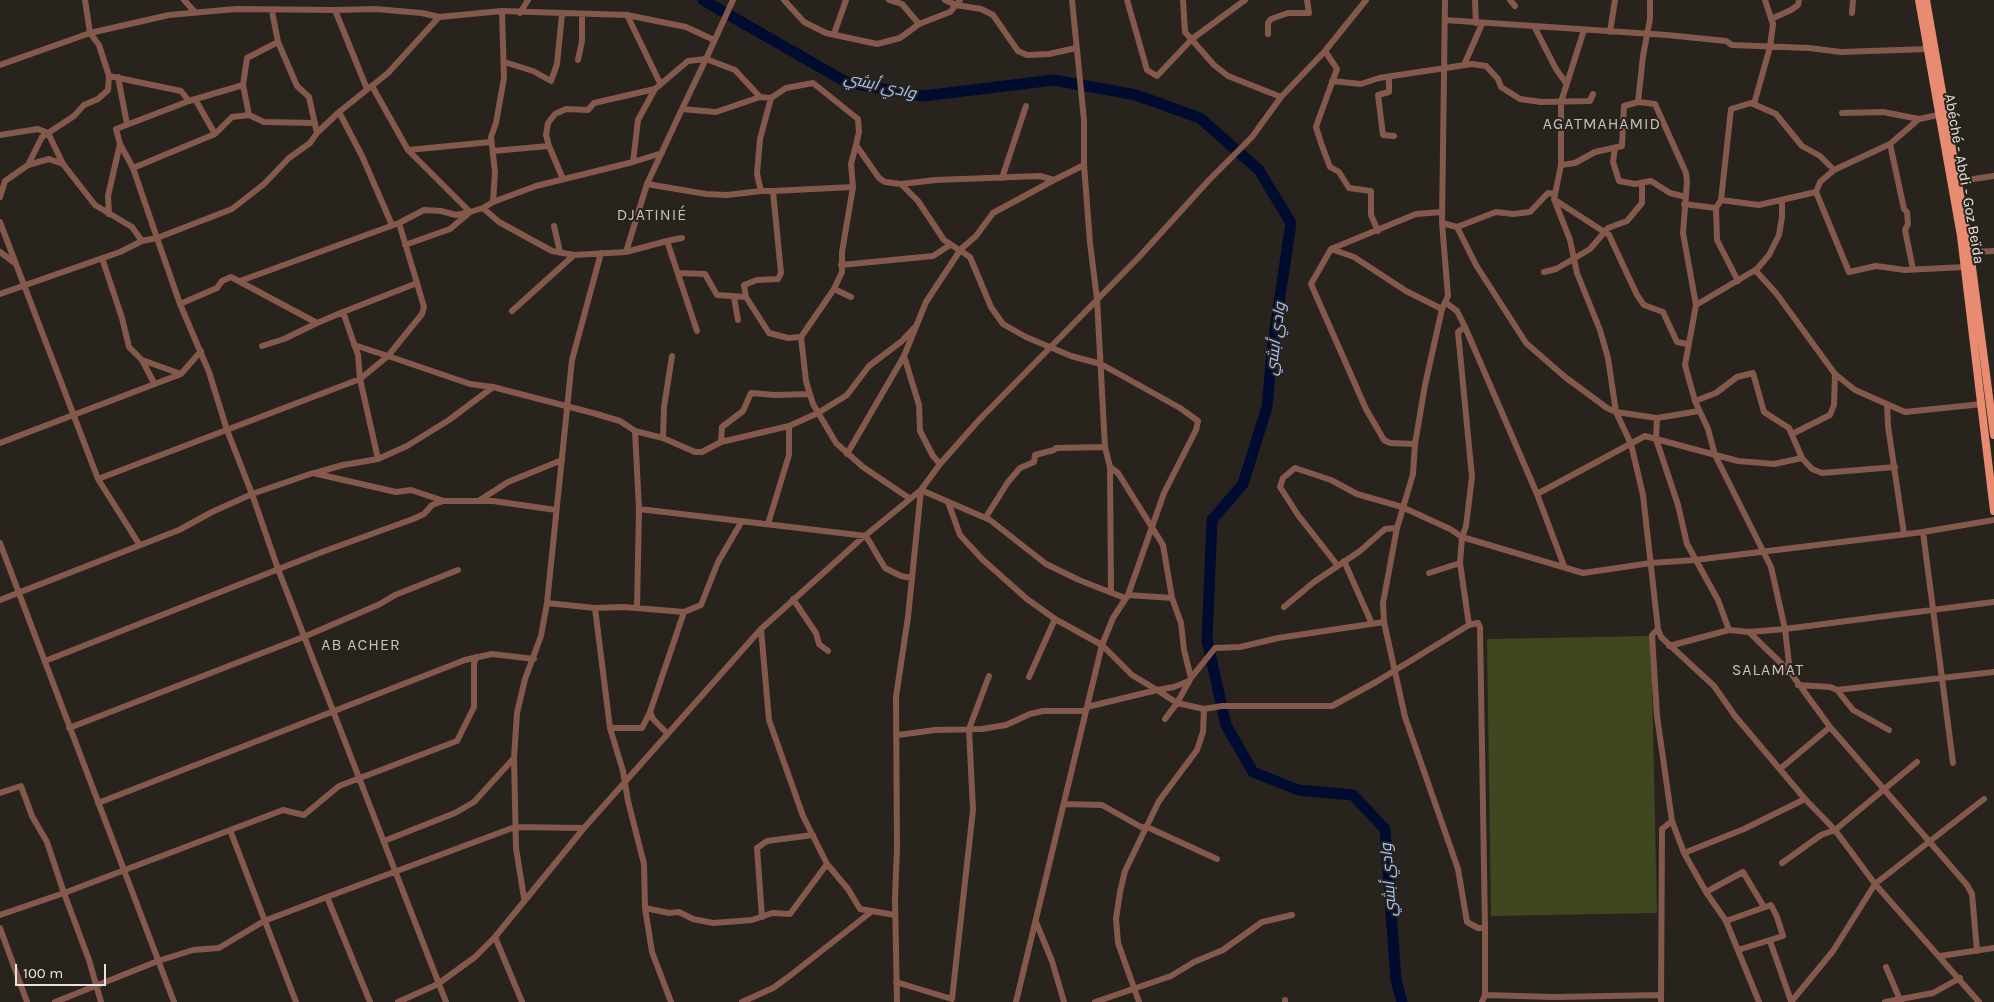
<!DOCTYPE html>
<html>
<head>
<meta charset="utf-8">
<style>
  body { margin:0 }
  #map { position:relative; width:1994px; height:1002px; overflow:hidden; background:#28231d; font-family:Karla,sans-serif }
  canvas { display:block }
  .scale { position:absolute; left:15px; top:964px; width:91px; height:22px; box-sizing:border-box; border:2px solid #e7e3e0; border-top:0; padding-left:6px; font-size:15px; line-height:18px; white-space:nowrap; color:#e7e3e0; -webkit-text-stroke:4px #28231d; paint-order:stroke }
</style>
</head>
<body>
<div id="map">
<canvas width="1994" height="1002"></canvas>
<div class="scale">100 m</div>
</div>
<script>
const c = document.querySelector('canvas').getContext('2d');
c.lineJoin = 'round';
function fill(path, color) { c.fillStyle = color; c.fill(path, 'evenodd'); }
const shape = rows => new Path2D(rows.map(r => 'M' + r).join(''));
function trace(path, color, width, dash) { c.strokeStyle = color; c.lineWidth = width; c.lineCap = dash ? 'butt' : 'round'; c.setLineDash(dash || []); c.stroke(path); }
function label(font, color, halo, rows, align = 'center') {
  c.font = font + ' Karla,Cairo,sans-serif'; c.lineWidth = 4; c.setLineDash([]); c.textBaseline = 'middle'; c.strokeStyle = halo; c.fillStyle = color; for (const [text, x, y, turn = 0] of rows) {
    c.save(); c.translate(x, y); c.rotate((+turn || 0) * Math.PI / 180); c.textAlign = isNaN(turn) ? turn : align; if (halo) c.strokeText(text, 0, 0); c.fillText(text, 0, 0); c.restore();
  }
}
fill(shape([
  [1651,636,1657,913,1491,916,1487,639]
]), '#404620');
trace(shape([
  [703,0,846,82,923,96,1054,80,1136,95,1200,118,1259,170,1291,223,1273,343,1267,407,1243,484,1212,520,1207,640,1226,725,1253,772,1298,790,1353,795,1385,829,1396,980,1402,1002]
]), '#000b30', 11);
trace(shape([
  [184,0,194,11],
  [733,0,706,59,735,70,760,97,771,98,786,88,813,83,858,119,859,132,856,145,879,178,885,182,901,184,918,201,944,240,970,257,991,307,1003,324,1026,337,1071,356,1101,364,1180,408,1198,421,1196,430,1164,493,1128,595],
  [784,0,804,22,826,33,877,44,900,38,919,24,950,12,960,0],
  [889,0,902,4,919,24],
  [945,0,956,5,981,9,993,15,1018,51,1027,55,1049,54,1076,48],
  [1072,0,1084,120,1084,165,1090,243,1097,299,1105,447,1110,467,1111,591],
  [1127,0,1147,70,1157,76,1192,39,1245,0],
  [1183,0,1185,32,1214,65,1228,76,1281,97],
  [1445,0,1442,223,1448,296,1442,309,1425,385,1415,444,1413,474,1397,528,1383,603,1384,622,1405,717,1458,869,1467,922,1478,928,1485,928],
  [1475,0,1476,23],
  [1510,0,1515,6],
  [272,11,278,42,297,86,309,97,317,133,310,143,289,158,264,184,232,209,157,238,133,168,120,144,116,129,189,101,243,85,247,58,278,42],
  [520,13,528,0],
  [1852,13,1853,0],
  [627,15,660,83],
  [1771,19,1791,10,1798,5,1799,0],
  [1445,20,1667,35,1726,41,1732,45,1809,48,1841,52,1928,49],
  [1535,28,1556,69,1566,83],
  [1584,30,1561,102,1561,165,1554,199,1570,240,1577,273,1600,330,1608,358,1616,412,1631,444,1643,495,1658,629,1661,637,1714,686,1735,716,1805,799,1835,830,1875,884,1979,1002],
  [1610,32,1615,0],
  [834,34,846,0],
  [1268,34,1268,23,1271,19,1288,13,1309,13,1307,0],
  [1325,51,1337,69,1318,121,1316,127,1321,143,1330,167,1339,172,1349,188,1371,191,1371,215,1378,231],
  [706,59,682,109,716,112,760,97],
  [578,60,582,41,582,14],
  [504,62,533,71,551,81,557,64,562,14],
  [0,65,90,33,169,15,236,9,335,10],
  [1464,65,1482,24],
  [109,76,181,91,189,101],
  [118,77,127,124],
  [1389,78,1389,92,1378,95,1383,135,1394,136],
  [1332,81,1361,84,1379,78,1472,64,1486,66,1498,79,1501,87,1520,99,1541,102,1590,101,1593,94],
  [243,85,249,115],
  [372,86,408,150,470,212,483,208,499,222,552,251,574,255,626,252],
  [367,89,335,10,375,9,422,13,439,17,502,11,627,15,686,27,714,40],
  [771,98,760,139,757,174,761,191,773,191],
  [195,99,215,134],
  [1638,102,1643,56,1650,19,1650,0],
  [1754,104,1770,47,1773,24,1765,0],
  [682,109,647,184,706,194,727,195,761,191],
  [339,112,362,156,392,225],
  [1842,113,1883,112,1919,119],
  [1938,115,1919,119,1890,144,1834,170,1820,182,1816,192,1849,272,1876,266,1905,270,1965,267],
  [317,133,339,112,388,73,439,17],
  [0,135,38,129,48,133,63,164,95,205,132,227,142,241],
  [1890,144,1904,209,1907,212,1908,224,1905,230,1913,269],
  [856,145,851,164,853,187,842,252,842,272,834,289,801,337,806,381,813,404,836,443,863,467,909,498],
  [549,146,546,135,548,123,555,114,566,109,588,110,594,103,655,89],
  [1615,148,1613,162,1619,181,1635,184,1651,181,1670,193,1686,197],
  [408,150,491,142],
  [493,151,549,146,563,179],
  [633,162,638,120,655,89,688,61,706,59],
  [28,165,49,159,63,164],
  [1561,165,1575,163,1595,152,1622,146,1624,106,1638,102,1655,104,1686,173,1687,182,1683,233,1696,305,1685,365,1695,401,1708,429,1715,455,1771,567,1785,629,1790,672],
  [133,168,215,134,232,117,249,115,264,122,315,123],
  [1002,178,1026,106],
  [1953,182,1994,176],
  [647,184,626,252,667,241,697,331],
  [901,184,936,180,1040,176,1054,180,1084,165],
  [0,197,5,181,28,165,42,137,74,116,84,105,98,99,108,90,109,76,99,45,90,33,85,0],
  [1555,200,1609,235,1637,295,1644,305,1663,312,1677,342,1687,344],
  [1721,200,1759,205,1816,192],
  [493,202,495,172,491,137,496,123,504,78,502,11],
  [1684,204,1716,208],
  [483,208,493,202,536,186,633,162,662,153],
  [109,214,108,196,120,144],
  [0,222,98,479,139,544],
  [1442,223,1457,227,1496,212,1513,214,1530,212,1548,193,1555,194],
  [554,226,560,252],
  [1457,227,1476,265,1526,343,1565,377,1607,408,1616,412,1657,418,1699,411],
  [667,241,682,238],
  [405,245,450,229,469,213],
  [1331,249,1354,257,1406,291,1442,309],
  [0,252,16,264],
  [1970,252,1994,251],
  [102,258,122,318,129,347,142,360,154,383],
  [841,265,933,256,950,245],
  [1755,270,1776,293,1835,374,1855,390,1905,412,1982,404],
  [1544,272,1556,269,1575,258,1590,249,1608,228,1627,221,1642,203,1642,184],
  [679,273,705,274,717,295,746,297],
  [240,281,399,223,424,210,441,211,456,215,470,212],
  [1738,281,1717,240,1716,208,1721,200,1731,109,1751,103,1776,114,1802,146,1820,156,1834,170],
  [834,289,851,297],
  [0,294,120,252,142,241,157,238,180,304,209,372,227,430,252,494,278,569,446,1002],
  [734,297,738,320],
  [1445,302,1457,311,1465,327,1537,494,1564,566],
  [180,304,217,288,222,281,231,277,317,323,343,312,358,355,360,379,378,459],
  [1696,305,1757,269,1769,255,1779,235,1782,217,1782,201],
  [512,311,574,255],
  [343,312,417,283,399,223],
  [1465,327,1458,332,1472,477,1466,526,1462,537,1460,563,1469,625],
  [801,337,788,338,769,333,746,297,744,285,757,280,778,279,781,273,773,191,853,187],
  [354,345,388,356,422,314,424,307,417,283],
  [262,346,284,339,317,323],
  [142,360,181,374],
  [1695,401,1716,393,1737,377,1753,373,1764,412,1789,428,1802,458,1812,469,1822,473,1895,467],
  [1887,404,1888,426,1904,534],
  [1657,418,1656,439,1678,505,1687,544,1718,600,1729,630],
  [635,431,663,438,695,452,702,452,721,442,789,426,818,413,847,395,869,366,902,341,914,328],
  [1792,434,1830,415,1834,405,1835,374],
  [663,438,664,407,672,356],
  [721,442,722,427,743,411,751,393,775,395,809,394],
  [0,443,181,374,201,351],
  [1415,444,1390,443,1384,440,1366,409,1311,284,1331,249,1416,214,1442,212],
  [847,454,904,356],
  [940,464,933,456,920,431,919,405,904,356,926,302,961,249,976,236,993,213,1054,180],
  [1110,467,1118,473,1163,545,1172,598,1181,623,1184,650,1191,678],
  [315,473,343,465,378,459,407,446,449,420,493,387],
  [98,479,360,379,388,356,470,384,493,387,593,413,620,421,635,431,639,509,637,608],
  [921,490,990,520,1046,564,1079,580,1125,598],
  [1537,494,1645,436,1738,461,1774,464,1802,458],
  [480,500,508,482,562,460],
  [948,502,960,535,982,559,1027,599,1055,619,1102,645,1132,675,1157,690,1174,687,1189,681],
  [639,509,866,536,885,568,901,576,912,578],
  [986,517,1008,482,1020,468,1034,462,1035,455,1054,450,1056,448,1105,447],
  [768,524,789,455,789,426],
  [1923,532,1953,763],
  [0,543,174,1002],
  [1344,561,1372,624],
  [1338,566,1298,515,1280,487,1283,478,1295,468,1331,480,1357,494,1402,507,1450,529,1462,537,1583,573,1651,563,1695,560,1923,532,1994,520],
  [1429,573,1460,563],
  [793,599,816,633,819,644,828,651],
  [0,600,179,530,212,512,252,494,313,473,396,492,411,490,444,501,493,501,556,510],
  [547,603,595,608,610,728,623,771,628,801,644,864,645,908,652,952,671,1002],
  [1284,607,1314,582,1360,551,1385,529,1397,528],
  [595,608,624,607,684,612],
  [761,629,769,720,803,816,827,864,848,889,860,909,895,915],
  [1658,629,1652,635,1657,716,1672,821,1684,853,1706,892,1726,921,1759,1002],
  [1749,632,1790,672,1830,727,1967,885,1972,894,1977,951],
  [1669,646,1729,630,1749,632,1785,629,1994,602],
  [45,661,322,552,413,519,424,514,432,505,443,501],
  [1029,677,1055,619],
  [1798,685,1830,687,1837,690,1994,672],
  [1837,690,1853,710,1889,730],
  [1087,707,1157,690,1177,703,1204,709,1222,706,1332,706,1376,682,1469,625,1478,623,1480,627,1485,928,1485,995,1482,1002],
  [1165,719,1177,703,1191,678,1215,648,1240,647,1278,638,1384,622],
  [69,728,306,636,380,604,395,595,458,570],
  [610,728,642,728,650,712],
  [667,733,653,719,650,712,684,612,701,605,718,562,742,521],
  [898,735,935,730,982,729,1006,725,1030,714,1043,711,1086,711],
  [1780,769,1830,727],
  [0,793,21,786,32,816,47,842,64,893,283,810,304,815,339,786,457,741,474,707,474,664,476,657],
  [98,803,465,660,492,654,534,659],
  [1064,804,1102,805,1141,827,1147,827,1217,859],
  [230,830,296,1002],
  [384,841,455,813,474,802,514,758],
  [1684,853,1744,829,1805,799],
  [1782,863,1821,835,1835,830,1917,762],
  [1706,892,1743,872,1764,907],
  [327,897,515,827,584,828],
  [524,898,516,848,514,758,517,713,525,679,541,636,547,603,572,360,601,253],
  [645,908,669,913,679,912,693,919,713,923,752,920,772,913,790,914,827,864],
  [0,915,64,893,89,960,101,1002],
  [762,917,757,848,767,841,813,835],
  [1726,921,1771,905,1777,917,1783,936,1738,950],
  [1036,922,1052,961,1064,1002],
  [0,928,27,1002],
  [495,937,522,1002],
  [1770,941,1791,1001],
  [1940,956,1994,948],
  [1886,967,1901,1002],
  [896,982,952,999,973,810,969,729,989,676],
  [1485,995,1554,997,1661,995],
  [1285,1000,1285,1002],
  [55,1002,158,961,193,950,219,948,264,921,327,897,370,1002],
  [398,1002,438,984,475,957,495,937,584,828,761,629,861,539,921,490,940,464,979,420,1140,256,1209,180,1252,137,1281,97,1325,51,1366,0],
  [742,1002,773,988,787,978,871,912],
  [897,1002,895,898,897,849,896,697,908,617,921,490],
  [1016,1002,1086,711,1102,645,1113,618,1128,595,1172,598],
  [1095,1002,1171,976,1194,962,1223,950,1262,922,1292,915],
  [1139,1002,1118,943,1116,919,1120,892,1125,871,1159,801,1197,750,1203,732,1204,709],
  [1661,1002,1662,829,1672,821],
  [1791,1002,1833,951,1875,884,1984,799],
  [1885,1002,1933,993,1960,978]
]), '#85584c', 6);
trace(shape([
  [1919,0,1961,236,1994,511],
  [1926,0,1970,252,1994,435]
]), '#e78b71', 8);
label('15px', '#e7e3e0', '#28231d', [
  ["Abéché - Abdi - Goz Beïda",1964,179,80]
]);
label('italic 16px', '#a4c7fe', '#28231d', [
  ["وادي أبشي",880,86,13],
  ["وادي أبشي",1276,339,-83],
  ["وادي أبشي",1389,880,-94]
]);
c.letterSpacing = '1px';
label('16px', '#c6c0b8', '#28231d', [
  ["AGATMAHAMID",1602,124],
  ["DJATINIÉ",652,215],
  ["AB ACHER",361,645],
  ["SALAMAT",1768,670]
]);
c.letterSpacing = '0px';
</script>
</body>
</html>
